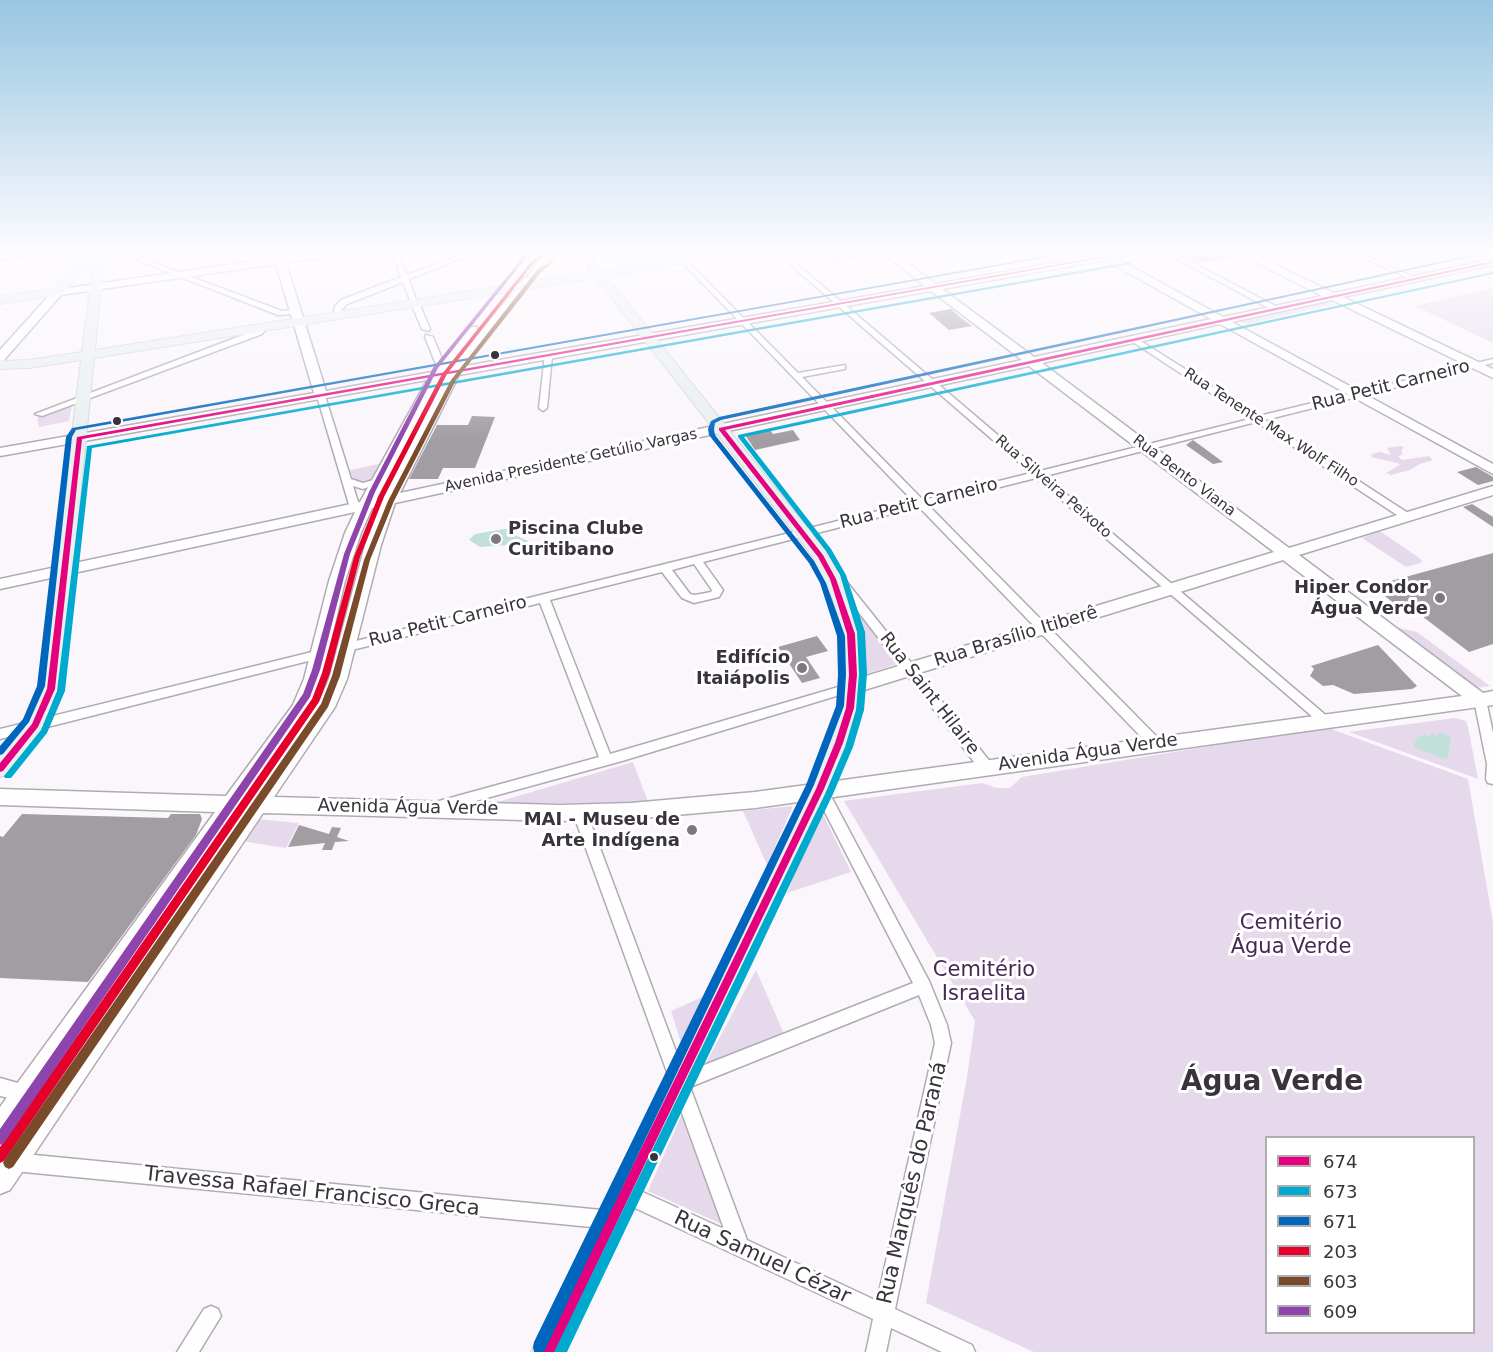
<!DOCTYPE html>
<html>
<head>
<meta charset="utf-8">
<style>
  body { margin:0 }
  #map { position:relative; width:1493px; height:1352px; overflow:hidden; background:#faf6fc; font-family:"DejaVu Sans",sans-serif }
  canvas { display:block }
  .legend { position:absolute; left:1265px; top:1136px; width:210px; height:198px; box-sizing:border-box; background:#fff; border:2px solid #b0adb1; margin:0; padding:8px 10px; list-style:none; font-size:18px; color:#39333c }
  .legend li { display:flex; align-items:center; gap:12px; height:30px }
  .legend b { width:30px; border:2px solid #b0adb1 }
</style>
</head>
<body>
<div id="map">
<canvas width="1493" height="1352"></canvas>
<ul class="legend">
<li><b style="height:8px;background:#e5007d"></b>674</li>
<li><b style="height:8px;background:#00a9ce"></b>673</li>
<li><b style="height:8px;background:#0065bd"></b>671</li>
<li><b style="height:8px;background:#e4002b"></b>203</li>
<li><b style="height:8px;background:#7a4b2a"></b>603</li>
<li><b style="height:8px;background:#8e44ad"></b>609</li>
</ul>
</div>
<script>
const c = document.querySelector('canvas').getContext('2d');
c.lineJoin = 'round';
function fill(path, color) { c.fillStyle = color; c.fill(path, 'evenodd'); }
const shape = rows => new Path2D(rows.map(r => 'M' + r).join(''));
function trace(path, color, width, dash) { c.strokeStyle = color; c.lineWidth = width; c.lineCap = dash ? 'butt' : 'round'; c.setLineDash(dash || []); c.stroke(path); }
function label(font, color, halo, rows, align = 'center') {
  c.font = font + ' "DejaVu Sans",sans-serif'; c.lineWidth = 6; c.setLineDash([]); c.textBaseline = 'middle'; c.strokeStyle = halo; c.fillStyle = color; for (const [text, x, y, turn = 0] of rows) {
    c.save(); c.translate(x, y); c.rotate((+turn || 0) * Math.PI / 180); c.textAlign = isNaN(turn) ? turn : align; if (halo) c.strokeText(text, 0, 0); c.fillText(text, 0, 0); c.restore();
  }
}
fill(shape([
  [835,253,873,253,877,256,830,263,822,255],
  [1493,288,1493,343,1415,306],
  [1327,300,1334,304,1248,324,1240,322],
  [72,406,69,421,39,427,37,417],
  [1401,446,1404,447,1401,451,1403,454,1398,456,1402,460,1429,456,1433,460,1420,464,1410,470,1391,475,1386,473,1401,464,1371,457,1372,454,1380,452,1391,455,1387,448],
  [379,464,371,480,354,482,350,470],
  [1376,532,1381,532,1418,557,1422,561,1421,563,1406,567,1362,538],
  [849,599,900,663,862,675,860,635],
  [1390,626,1417,632,1490,686,1475,688],
  [1455,718,1466,721,1468,727,1478,779,1349,732],
  [1326,727,1468,779,1493,922,1493,1352,1034,1352,926,1303,967,1077,975,1021,844,801,982,783,997,788,1010,788,1022,777],
  [1266,1138,1474,1138,1474,1332,1266,1332],
  [633,762,648,802,491,804],
  [793,806,767,865,743,811],
  [821,810,851,872,787,893],
  [257,819,299,823,286,848,242,841],
  [756,970,785,1036,700,1074],
  [716,991,685,1055,671,1011],
  [682,1114,726,1226,648,1191]
]), '#e6d9ec');
fill(shape([
  [510,528,517,536,528,541,526,546,520,548,508,545,480,547,469,540,475,534],
  [1439,732,1451,737,1447,760,1413,747,1418,736,1422,737,1423,734,1430,737,1431,733,1438,736]
]), '#c1e0d8');
fill(shape([
  [1180,253,1233,253,1233,257,1199,263],
  [951,309,961,318,972,326,949,330,929,313],
  [472,416,495,417,475,468,443,468,438,479,409,479,437,425,468,425],
  [770,430,773,434,793,430,800,440,755,450,745,435],
  [1193,440,1223,462,1213,464,1186,445],
  [1476,467,1493,477,1493,481,1478,485,1457,472],
  [1472,504,1493,517,1493,527,1463,507],
  [1493,553,1493,644,1469,652,1414,610,1401,609,1375,588,1379,587,1376,585],
  [817,636,828,651,806,657,820,678,802,683,778,647],
  [1378,645,1417,686,1412,689,1354,694,1333,685,1323,686,1310,676,1314,669,1311,666],
  [22,814,168,818,171,814,200,814,202,819,196,835,88,982,0,978,0,836,3,837],
  [299,825,329,834,332,827,341,828,337,837,349,841,335,842,332,850,322,850,325,843,288,847]
]), '#a19da3');
const street = shape([
  [24,253,40,253,0,260,0,256,24,253],
  [119,253,128,253,282,311,296,310,300,312,296,314,278,315,119,253],
  [392,253,398,253,407,275,465,253,474,253,409,279,416,300,410,300,403,282,347,304,340,312,334,312,335,306,341,300,401,277,392,253],
  [558,253,567,253,544,261,530,281,526,281,525,280,540,259,558,253],
  [579,253,585,253,598,269,597,270,593,270,579,253],
  [777,253,784,253,1040,471,1250,419,1133,342,1132,340,1136,338,1259,416,1493,359,1493,363,1265,420,1411,515,1411,519,1403,519,1256,422,1045,476,1329,718,1331,721,1329,724,1321,724,1036,478,928,505,1161,741,1162,744,1161,747,1151,747,919,507,703,562,723,590,719,597,715,598,694,603,682,598,662,572,550,600,610,754,852,683,856,684,858,687,856,690,622,761,439,811,434,810,432,806,434,802,439,801,599,757,540,603,348,651,342,647,344,644,914,502,681,261,681,259,685,259,798,373,845,365,845,369,802,377,923,500,1031,473,777,253],
  [694,564,712,590,711,592,695,595,690,594,672,570,694,564],
  [1166,253,1174,253,1281,309,1274,311,1166,253],
  [1352,253,1360,253,1418,279,1413,280,1352,253],
  [412,301,419,303,430,329,429,331,422,329,411,303,412,301],
  [261,325,268,327,262,334,42,416,35,414,256,330,261,325],
  [426,335,433,337,443,361,447,365,446,367,440,367,435,362,425,337,426,335],
  [545,354,552,356,547,408,543,411,539,408,545,354],
  [318,394,325,396,351,479,363,483,377,479,382,482,363,489,353,486,360,508,358,510,355,511,350,508,317,396,318,394],
  [834,570,838,571,991,763,993,767,991,771,981,771,830,575,829,573,834,570],
  [320,650,324,651,326,654,324,657,0,739,0,729,320,650],
  [1480,696,1486,700,1493,733,1493,784,1488,783,1486,779,1487,764,1474,700,1480,696],
  [820,784,825,785,929,981,947,1025,951,1043,895,1309,972,1345,975,1352,942,1352,891,1328,886,1352,866,1352,873,1319,618,1200,616,1193,618,1186,625,1184,724,1229,573,813,575,809,580,808,585,809,587,813,684,1073,913,983,813,789,815,785,820,784],
  [919,995,931,1025,935,1043,877,1301,747,1240,690,1087,919,995],
  [0,1078,32,1087,35,1093,32,1099,26,1102,0,1096,0,1078],
  [14,1153,612,1211,619,1213,621,1220,619,1227,612,1229,14,1171,8,1168,5,1162,8,1156,14,1153],
  [211,1306,218,1309,221,1316,199,1352,177,1352,204,1309,211,1306]
]);
const secondary = shape([
  [273,253,283,253,284,257,312,253,337,253,332,256,286,263,326,391,432,372,469,327,477,327,477,331,447,370,450,369,524,278,528,277,532,278,532,282,465,366,925,286,883,253,894,253,936,284,1098,255,1100,253,1133,253,1116,258,1223,317,1322,296,1238,253,1251,253,1334,293,1493,259,1493,265,1343,297,1493,369,1493,378,1332,300,1232,322,1493,464,1493,474,1220,324,1042,363,1289,548,1493,486,1493,495,1299,555,1483,693,1493,691,1493,705,755,808,631,819,560,821,263,813,10,1190,0,1194,0,1156,241,813,237,812,9,1138,0,1142,0,1107,215,812,0,805,0,789,226,796,293,705,304,679,329,581,345,533,355,512,0,589,0,579,360,502,427,380,0,456,0,448,314,393,276,264,61,295,4,360,0,361,0,350,54,290,275,258,273,253],
  [1105,260,1211,319,1034,357,942,289,1105,260],
  [931,291,1022,360,400,493,459,375,931,291],
  [1029,366,1274,552,846,682,843,687,846,692,852,693,858,692,1283,560,1462,696,755,792,631,803,560,805,274,797,335,707,347,679,381,545,395,503,1029,366],
  [445,377,383,497,377,498,441,378,445,377],
  [379,507,365,545,329,679,320,700,252,797,248,797,310,707,322,679,345,581,361,533,372,508,379,507],
  [529,253,539,253,512,289,504,289,503,287,529,253]
]);
const primary = shape([
  [87,253,107,253,103,262,95,350,591,272,589,269,595,266,602,270,712,253,736,253,731,256,606,276,830,556,850,598,856,616,863,652,863,675,855,726,831,789,565,1352,531,1352,809,789,835,726,843,675,843,652,838,616,832,598,813,557,596,278,94,358,61,689,42,730,8,775,0,777,0,754,26,721,41,689,81,360,29,368,0,369,0,361,29,360,82,352,94,258,62,294,0,304,0,296,54,289,87,253]
]);
trace(street, '#b0abb2', 3);
trace(secondary, '#b0abb2', 3);
trace(primary, '#d6d3d7', 2);
fill(street, '#fefeff');
fill(secondary, '#fefeff');
fill(primary, '#e8efee');
fill(shape([
  [1122,253,1130,253,82,439,55,689,38,727,3,771,0,772,0,763,32,724,47,689,77,437,1122,253],
  [1493,261,1493,263,725,430,823,555,836,579,855,634,857,675,854,708,843,743,824,789,555,1352,542,1352,816,789,835,743,846,708,849,675,847,634,830,579,818,557,719,430,719,428,1493,261]
]), '#e5007d');
fill(shape([
  [1130,262,1132,263,1131,264,92,448,65,691,47,733,11,778,5,778,4,776,41,730,57,691,87,446,1130,262],
  [1493,272,1493,274,744,437,831,549,846,575,865,632,867,674,864,710,853,747,833,794,567,1352,554,1352,825,794,845,747,856,710,859,674,857,632,840,575,826,551,738,437,738,435,1493,272]
]), '#00a9ce');
fill(shape([
  [1063,253,1071,253,76,430,72,437,45,686,29,722,3,754,0,755,0,746,23,719,37,686,66,437,72,428,1063,253],
  [1481,253,1488,253,721,420,715,423,714,429,715,435,814,561,826,583,845,636,846,675,844,706,814,785,544,1352,534,1352,533,1347,534,1342,806,785,836,706,838,675,837,636,820,583,809,563,709,435,708,429,711,421,719,417,1481,253]
]), '#0065bd');
fill(shape([
  [544,253,548,253,533,264,447,374,384,497,360,557,330,673,319,702,4,1161,0,1163,0,1147,312,699,322,673,354,557,378,497,442,374,531,262,544,253]
]), '#e4002b');
fill(shape([
  [551,261,554,262,541,272,456,380,394,501,370,560,340,676,328,707,13,1167,9,1169,5,1167,3,1163,5,1159,321,704,332,676,364,560,388,501,451,380,537,270,551,261]
]), '#7a4b2a');
fill(shape([
  [526,253,530,253,438,368,375,492,350,554,320,670,310,697,4,1143,0,1145,0,1129,303,694,312,670,344,554,369,492,433,368,526,253]
]), '#8e44ad');
const sky = c.createLinearGradient(0, 0, 0, 442);
sky.addColorStop(0, '#98c6e2');
sky.addColorStop(0.57, '#fdfbfe');
sky.addColorStop(1, '#fdfbfe00');
c.fillStyle = sky;
c.fillRect(0, 0, 1493, 442);
for (const [x, y, r, color] of [
  [495,355,5,"#39333c"],
  [117,421,5,"#39333c"],
  [496,539,6,"#7d777f"],
  [1440,598,6,"#7d777f"],
  [802,668,6,"#7d777f"],
  [692,830,6,"#7d777f"],
  [654,1157,5,"#39333c"]
]) { const dot = new Path2D(); dot.arc(x, y, r, 0, 2 * Math.PI); c.fillStyle = color; c.fill(dot); trace(dot, '#fff', 2); }
label('15px', '#39333c', '#fff', [
  ["Rua Tenente Max Wolf Filho",1271,428,33],
  ["Avenida Presidente Getúlio Vargas",571,461,-12],
  ["Rua Bento Viana",1184,476,37],
  ["Rua Silveira Peixoto",1053,487,41]
]);
label('18px', '#39333c', '#fff', [
  ["Rua Petit Carneiro",1391,386,-14],
  ["Rua Petit Carneiro",919,504,-14],
  ["Rua Petit Carneiro",448,622,-14],
  ["Rua Brasílio Itiberê",1016,637,-17],
  ["Rua Saint Hilaire",929,694,52],
  ["Avenida Água Verde",1088,753,-8],
  ["Avenida Água Verde",408,808,1]
]);
label('bold 18px', '#39333c', '#fff', [
  ["Piscina Clube",508,529,"left"],
  ["Curitibano",508,550,"left"],
  ["Hiper Condor",1428,588],
  ["Água Verde",1428,609],
  ["Edifício",790,658],
  ["Itaiápolis",790,679],
  ["MAI - Museu de",680,820],
  ["Arte Indígena",680,841]
], 'right');
label('21px', '#452853', '#fff', [
  ["Cemitério",1291,924],
  ["Água Verde",1291,948],
  ["Cemitério",984,971],
  ["Israelita",984,995]
]);
label('21px', '#39333c', '#fff', [
  ["Rua Marquês do Paraná",913,1183,-77],
  ["Travessa Rafael Francisco Greca",312,1192,6],
  ["Rua Samuel Cézar",762,1258,25]
]);
label('bold 28px', '#39333c', '#fff', [
  ["Água Verde",1272,1083]
]);
</script>
</body>
</html>
